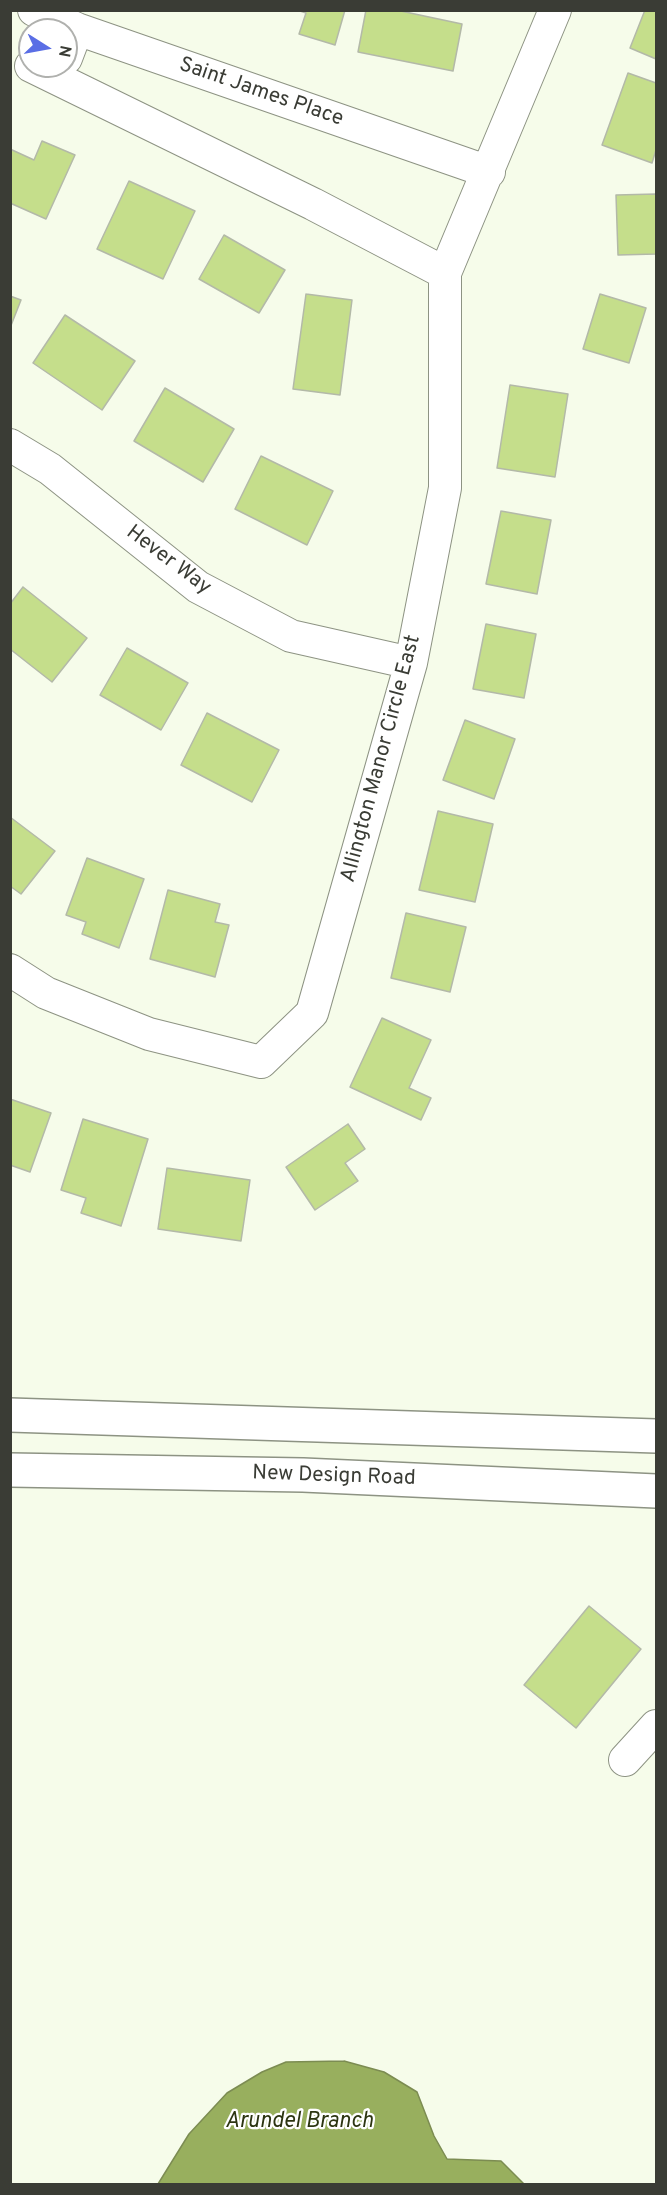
<!DOCTYPE html>
<html>
<head>
<meta charset="utf-8">
<style>
  body { margin:0 }
  #map { position:relative; width:667px; height:2195px; overflow:hidden; background:#f6fcea; font-family:Overpass,sans-serif }
  canvas { display:block }
  .frame { position:absolute; inset:0; border:12px solid #3a3c35; pointer-events:none }
  .north { position:absolute; left:18px; top:18px; width:60px; height:60px; box-sizing:border-box; background:#fff; border:2px solid #b0b1ae; border-radius:50%; rotate:101deg; font-size:16px; font-weight:700; line-height:24px; text-align:center; color:#3a3c35 }
  .north::after { content:''; display:block; margin:auto; width:21px; height:27px; background:#5a6ee5; clip-path:polygon(50% 0,100% 100%,50% 72%,0 100%) }
</style>
</head>
<body>
<div id="map">
<canvas width="667" height="2195"></canvas>
<div class="frame"></div>
<div class="north">N</div>
</div>
<script>
const c = document.querySelector('canvas').getContext('2d');
c.lineJoin = 'round';
function fill(path, color) { c.fillStyle = color; c.fill(path, 'evenodd'); }
const shape = rows => new Path2D(rows.map(r => 'M' + r).join(''));
function trace(path, color, width, dash) { c.strokeStyle = color; c.lineWidth = width; c.lineCap = dash ? 'butt' : 'round'; c.setLineDash(dash || []); c.stroke(path); }
function label(font, color, halo, rows, align = 'center') {
  c.font = font + ' Overpass,sans-serif'; c.lineWidth = 4.5; c.setLineDash([]); c.textBaseline = 'middle'; c.strokeStyle = halo; c.fillStyle = color; for (const [text, x, y, turn = 0] of rows) {
    c.save(); c.translate(x, y); c.rotate((+turn || 0) * Math.PI / 180); c.textAlign = isNaN(turn) ? turn : align; if (halo) c.strokeText(text, 0, 0); c.fillText(text, 0, 0); c.restore();
  }
}
const water = shape([
  [344,2061,384,2072,417,2092,434,2136,447,2159,501,2161,524,2184,158,2184,189,2134,227,2093,262,2072,286,2062,344,2061]
]);
fill(water, '#98af5e');
trace(water, '#7c8c52', 1.5);
const building = shape([
  [297,10,345,10,335,45,299,34,306,13,297,10],
  [366,10,396,10,462,24,453,71,358,52,366,10],
  [645,10,656,10,656,59,630,48,645,10],
  [628,73,656,83,656,150,652,163,602,145,628,73],
  [42,141,75,155,46,219,10,203,10,149,34,160,42,141],
  [129,181,195,211,163,279,97,249,129,181],
  [656,194,656,254,618,255,616,195,656,194],
  [224,235,285,270,259,313,199,279,224,235],
  [306,294,352,300,340,395,293,389,306,294],
  [600,294,646,308,629,363,583,349,600,294],
  [10,296,21,300,10,328,10,296],
  [65,315,135,361,102,410,33,363,65,315],
  [510,385,568,394,555,477,497,468,510,385],
  [165,388,234,429,203,482,134,441,165,388],
  [261,456,333,491,307,545,235,509,261,456],
  [501,511,551,520,537,594,486,584,501,511],
  [23,587,87,638,52,682,10,649,10,604,23,587],
  [486,624,536,634,524,698,473,689,486,624],
  [127,648,188,683,161,730,100,695,127,648],
  [207,713,279,750,252,802,181,765,207,713],
  [465,720,515,739,494,799,443,780,465,720],
  [438,811,493,824,475,902,419,890,438,811],
  [10,817,55,851,21,894,10,886,10,817],
  [87,858,144,879,119,948,82,934,86,922,66,915,87,858],
  [168,890,220,904,215,922,229,925,215,977,150,959,168,890],
  [406,913,466,927,450,992,391,978,406,913],
  [382,1018,431,1040,409,1088,431,1098,421,1120,350,1087,382,1018],
  [10,1099,51,1113,30,1172,10,1165,10,1099],
  [83,1119,148,1139,121,1226,81,1213,86,1198,61,1190,83,1119],
  [348,1124,365,1149,345,1163,358,1181,315,1210,286,1167,348,1124],
  [167,1168,250,1180,241,1241,158,1229,167,1168],
  [589,1606,641,1649,576,1728,524,1685,589,1606]
]);
fill(building, '#c5de8b');
trace(building, '#b3b9a8', 1.5);
const minor = shape([
  [34,10,77,29,489,172],
  [66,58,77,29],
  [31,66,313,204,445,273],
  [10,445,50,469,198,587,291,636,411,663],
  [10,970,46,993,149,1034,261,1062,312,1013,411,663,445,488,445,273,555,10],
  [625,1760,656,1726]
]);
const major = shape([
  [10,1415,656,1436],
  [10,1470,303,1475,656,1491]
]);
trace(minor, '#8d9383', 34);
trace(major, '#8d9383', 36);
trace(minor, '#fff', 32);
trace(major, '#fff', 33);
label('21px', '#3a3c35', '#fff', [
  ["Saint James Place",261,93,19],
  ["Hever Way",168,561,37],
  ["Allington Manor Circle East",382,759,-75],
  ["New Design Road",334,1477,2]
]);
label('italic 22px', '#2c3512', '#fff', [
  ["Arundel Branch",299,2123]
]);
</script>
</body>
</html>
